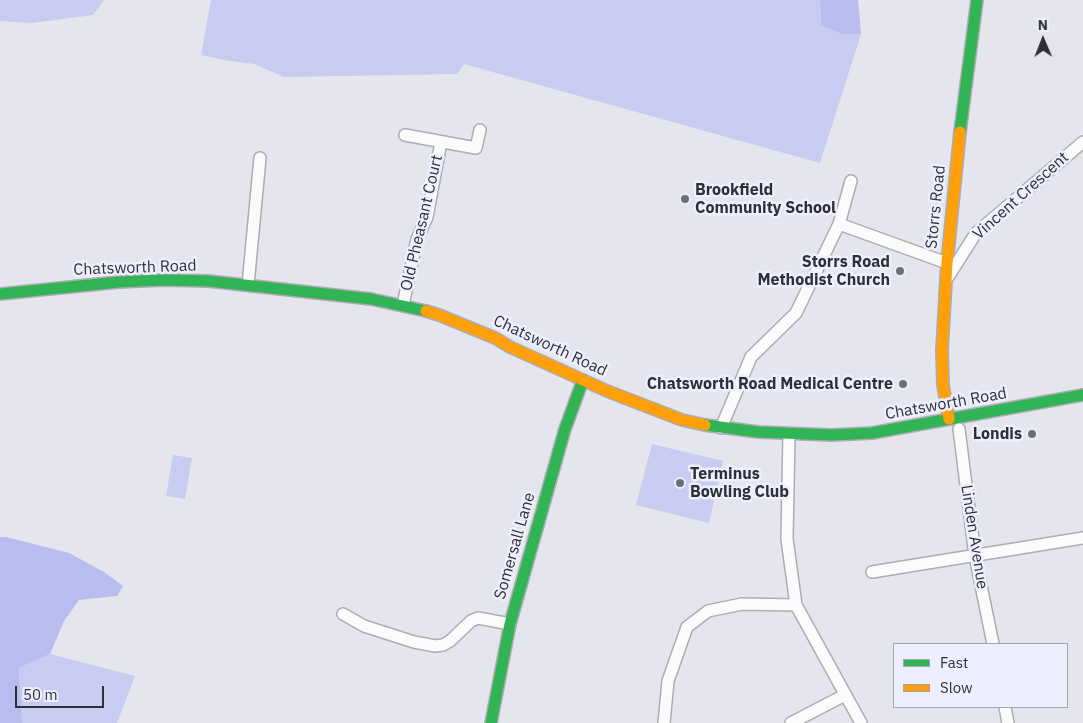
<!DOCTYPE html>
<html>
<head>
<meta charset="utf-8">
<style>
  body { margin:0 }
  #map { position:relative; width:1083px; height:723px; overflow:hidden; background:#e4e5ed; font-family:"IBM Plex Sans",sans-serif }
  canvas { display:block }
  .legend { position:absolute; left:893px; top:643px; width:175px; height:65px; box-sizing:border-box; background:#eeeffe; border:1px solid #a2a3ae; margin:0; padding:6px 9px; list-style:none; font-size:15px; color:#2f3035 }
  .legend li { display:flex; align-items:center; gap:10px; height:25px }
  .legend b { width:25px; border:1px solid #a2a3ae }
  .north { position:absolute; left:1018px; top:15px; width:50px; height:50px; -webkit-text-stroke:4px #eeeffe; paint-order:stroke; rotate:359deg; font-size:14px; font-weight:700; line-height:20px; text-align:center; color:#2f3035 }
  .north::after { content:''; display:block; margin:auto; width:18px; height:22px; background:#2f3035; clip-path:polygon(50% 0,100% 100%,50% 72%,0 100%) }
  .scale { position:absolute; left:15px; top:686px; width:89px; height:22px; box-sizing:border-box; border:2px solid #2f3035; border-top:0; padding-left:6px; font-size:15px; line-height:18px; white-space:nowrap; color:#2f3035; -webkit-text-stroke:4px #eeeffe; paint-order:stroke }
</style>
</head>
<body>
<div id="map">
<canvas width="1083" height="723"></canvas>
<ul class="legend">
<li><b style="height:6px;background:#30b455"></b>Fast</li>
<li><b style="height:6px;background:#ff9f0a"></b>Slow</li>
</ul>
<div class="north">N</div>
<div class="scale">50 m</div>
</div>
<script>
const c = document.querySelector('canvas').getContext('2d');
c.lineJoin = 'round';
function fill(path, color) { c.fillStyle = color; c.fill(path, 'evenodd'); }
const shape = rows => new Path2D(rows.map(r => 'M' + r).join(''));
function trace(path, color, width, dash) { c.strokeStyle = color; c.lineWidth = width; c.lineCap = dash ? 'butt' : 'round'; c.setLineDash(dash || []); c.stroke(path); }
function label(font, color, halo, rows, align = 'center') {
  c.font = font + ' "IBM Plex Sans",sans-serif'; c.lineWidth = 5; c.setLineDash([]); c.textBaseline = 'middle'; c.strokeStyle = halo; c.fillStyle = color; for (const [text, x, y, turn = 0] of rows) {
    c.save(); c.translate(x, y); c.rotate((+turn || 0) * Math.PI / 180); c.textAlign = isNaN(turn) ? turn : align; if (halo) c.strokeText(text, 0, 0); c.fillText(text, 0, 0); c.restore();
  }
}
fill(shape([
  [0,0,104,0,93,15,33,23,0,21],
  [211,0,820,0,821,25,842,34,861,34,820,163,464,64,457,74,284,77,254,64,224,60,201,55],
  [652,444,723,461,709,523,636,505],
  [173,455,192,458,185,499,166,496],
  [50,654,135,676,117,723,22,723,19,668]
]), '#c8ccf0');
fill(shape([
  [820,0,858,0,861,34,842,34,821,25],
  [0,537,6,537,69,553,104,572,123,586,117,596,79,600,64,621,50,654,19,668,22,723,0,723]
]), '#b9bcee');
const street = shape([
  [405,135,476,148,480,130],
  [839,224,947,263],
  [948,277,976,233,1083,142],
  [248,285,260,158],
  [403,305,417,239,427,217,441,142],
  [721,428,751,357,796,313,839,224,851,181],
  [959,429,975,556,993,644],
  [789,434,787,539,796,605,861,723],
  [872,572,1083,538],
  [343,614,364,626,414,642,435,646,443,645,450,641,471,621,478,618,510,624],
  [1005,707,1008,723],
  [664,723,668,681,687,627,708,611,742,604,796,605],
  [791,723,845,695]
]);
const fast = shape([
  [960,132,977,0],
  [0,294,119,282,162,280,208,281,371,299,426,311],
  [705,425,758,432,832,435,872,433,1083,395],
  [491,723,510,624,565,429,583,380]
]);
const slow = shape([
  [426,311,439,315,495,338,510,347,607,391,682,420,705,425],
  [949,419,943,385,942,350,947,263,960,132]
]);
trace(street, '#acadb3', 14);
trace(fast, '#acadb3', 14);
trace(slow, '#acadb3', 14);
trace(street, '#fbfbfc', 11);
trace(fast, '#30b455', 11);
trace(slow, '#ff9f0a', 11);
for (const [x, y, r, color] of [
  [685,199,5,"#6e6f75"],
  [900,271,5,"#6e6f75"],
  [903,384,5,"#6e6f75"],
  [1032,434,5,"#6e6f75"],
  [680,483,5,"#6e6f75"]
]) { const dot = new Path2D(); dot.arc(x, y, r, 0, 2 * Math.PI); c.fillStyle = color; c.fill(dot); trace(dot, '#eeeffe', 2); }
label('bold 16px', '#2f3035', '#eeeffe', [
  ["Brookfield",695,190,"left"],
  ["Community School",695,208,"left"],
  ["Storrs Road",890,262],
  ["Methodist Church",890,280],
  ["Chatsworth Road Medical Centre",893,384],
  ["Londis",1022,434],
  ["Terminus",690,474,"left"],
  ["Bowling Club",690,492,"left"]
], 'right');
label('16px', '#2f3035', '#eeeffe', [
  ["Vincent Crescent",1021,196,-42],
  ["Storrs Road",936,207,-84],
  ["Old Pheasant Court",422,223,-77],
  ["Chatsworth Road",135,268,-2],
  ["Chatsworth Road",550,346,25],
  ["Chatsworth Road",946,404,-10],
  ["Linden Avenue",974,537,81],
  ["Somersall Lane",515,546,-74]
]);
</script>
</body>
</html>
